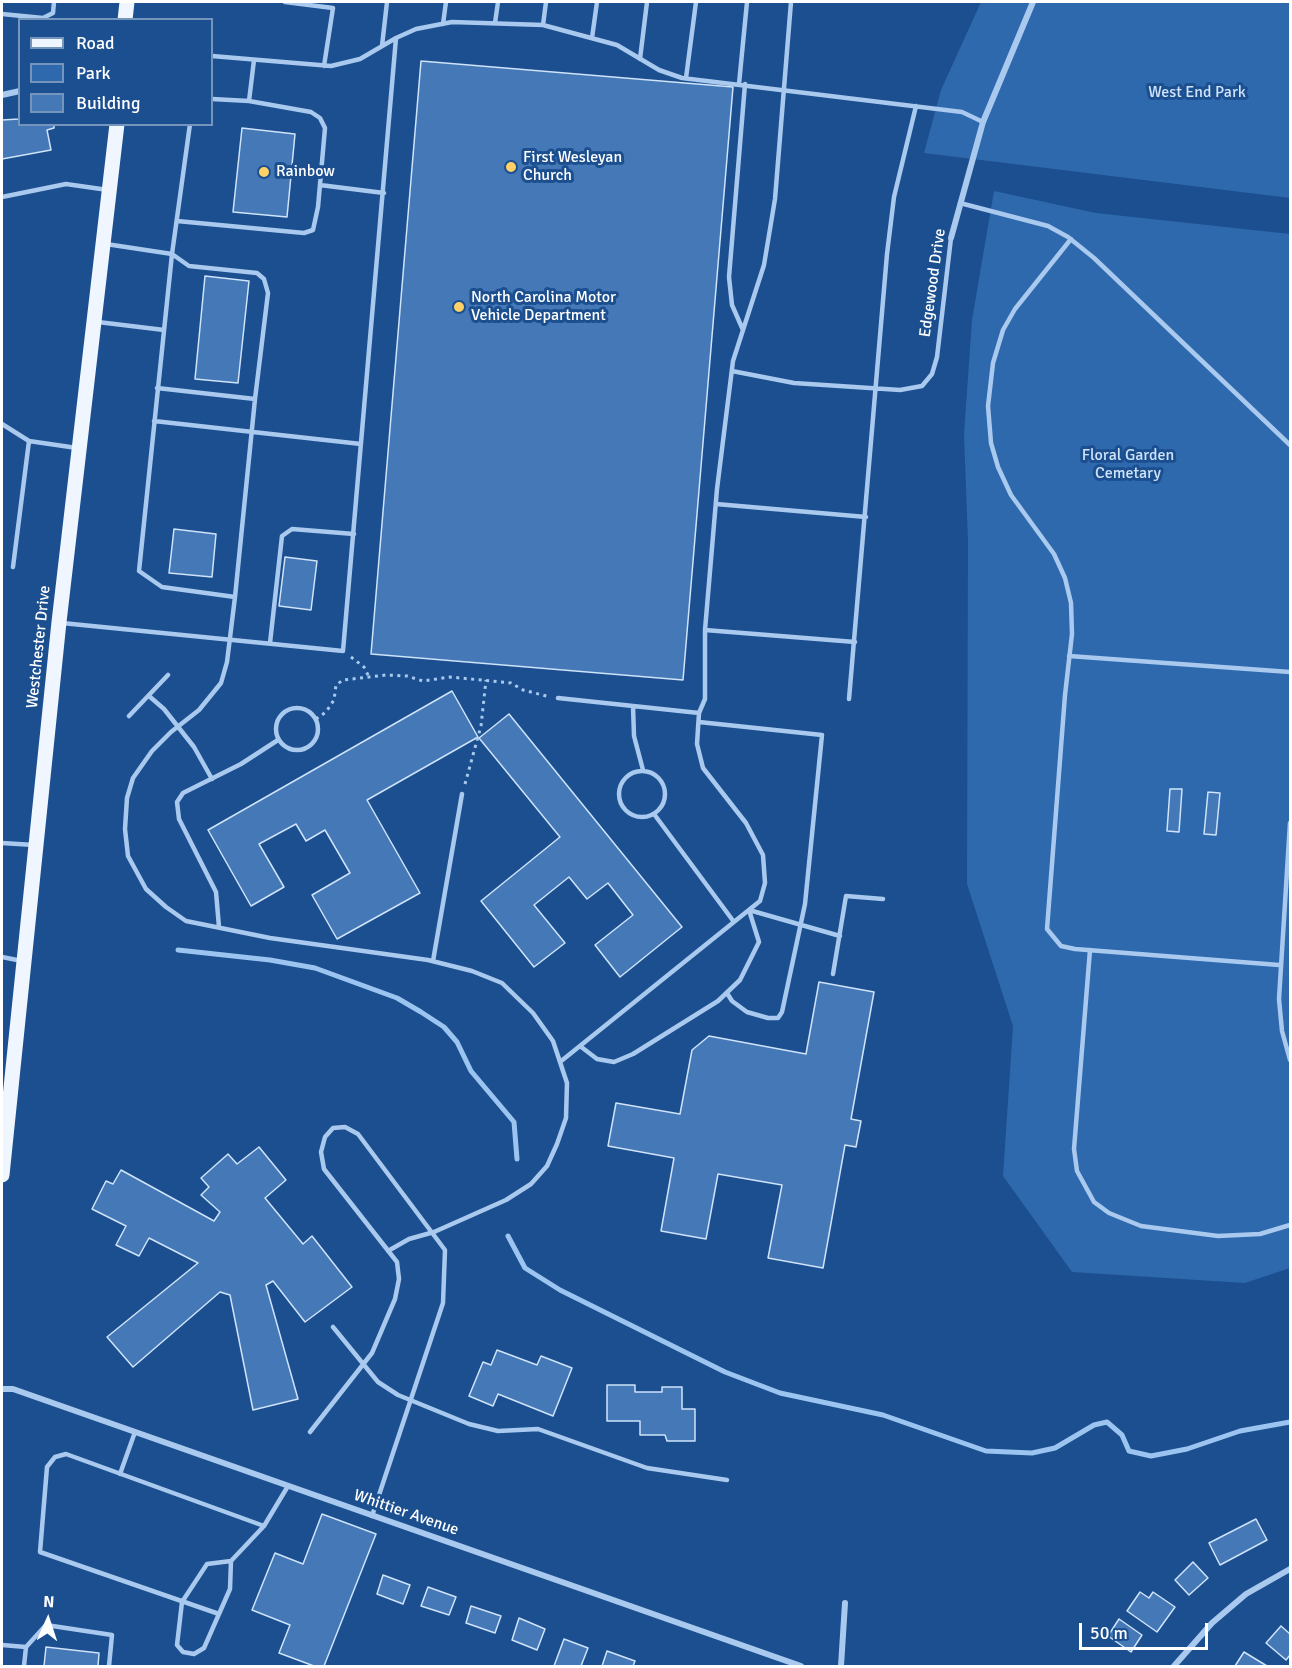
<!DOCTYPE html>
<html>
<head>
<meta charset="utf-8">
<style>
  body { margin:0 }
  #map { position:relative; width:1292px; height:1668px; overflow:hidden; background:#1b4f8f; font-family:Signika,sans-serif }
  canvas { display:block }
  .frame { position:absolute; inset:0; border:3px solid #fff; pointer-events:none }
  .legend { position:absolute; left:18px; top:18px; width:195px; height:108px; box-sizing:border-box; background:#1b4f8f; border:2px solid #7695bc; margin:0; padding:8px 10px; list-style:none; font-size:18px; color:#fff }
  .legend li { display:flex; align-items:center; gap:12px; height:30px }
  .legend b { width:30px; border:2px solid #7695bc }
  .north { position:absolute; left:18px; top:1590px; width:60px; height:60px; -webkit-text-stroke:4px #1b4f8f; paint-order:stroke; rotate:3deg; font-size:16px; font-weight:700; line-height:24px; text-align:center; color:#fff }
  .north::after { content:''; display:block; margin:auto; width:21px; height:27px; background:#fff; clip-path:polygon(50% 0,100% 100%,50% 72%,0 100%) }
  .scale { position:absolute; left:1079px; top:1623px; width:129px; height:27px; box-sizing:border-box; border:3px solid #fff; border-top:0; padding-left:8px; font-size:18px; line-height:21px; white-space:nowrap; color:#fff; -webkit-text-stroke:4px #1b4f8f; paint-order:stroke }
</style>
</head>
<body>
<div id="map">
<canvas width="1292" height="1668"></canvas>
<div class="frame"></div>
<ul class="legend">
<li><b style="height:8px;background:#f0f6ff"></b>Road</li>
<li><b style="height:16px;background:#2e69ad"></b>Park</li>
<li><b style="height:16px;background:#4478b7"></b>Building</li>
</ul>
<div class="north">N</div>
<div class="scale">50 m</div>
</div>
<script>
const c = document.querySelector('canvas').getContext('2d');
c.lineJoin = 'round';
function fill(path, color) { c.fillStyle = color; c.fill(path, 'evenodd'); }
const shape = rows => new Path2D(rows.map(r => 'M' + r).join(''));
function trace(path, color, width, dash) { c.strokeStyle = color; c.lineWidth = width; c.lineCap = dash ? 'butt' : 'round'; c.setLineDash(dash || []); c.stroke(path); }
function label(font, color, halo, rows, align = 'center') {
  c.font = font + ' Signika,sans-serif'; c.lineWidth = 6; c.setLineDash([]); c.textBaseline = 'middle'; c.strokeStyle = halo; c.fillStyle = color; for (const [text, x, y, turn = 0] of rows) {
    c.save(); c.translate(x, y); c.rotate((+turn || 0) * Math.PI / 180); c.textAlign = isNaN(turn) ? turn : align; if (halo) c.strokeText(text, 0, 0); c.fillText(text, 0, 0); c.restore();
  }
}
fill(shape([
  [981,2,1290,2,1290,198,924,153,941,90],
  [994,191,1096,213,1290,234,1290,1268,1245,1283,1072,1272,1003,1176,1013,1026,967,884,968,542,964,434,972,320]
]), '#2e69ad');
trace(shape([
  [178,950,270,960,315,968,397,998,421,1012,444,1027,457,1042,471,1071,514,1122,517,1159],
  [508,1236,525,1268,560,1290,725,1372,780,1393,883,1415,986,1451,1032,1453,1055,1448,1094,1425,1107,1422,1122,1435,1129,1451,1151,1456,1187,1449,1240,1431,1290,1422]
]), '#9cc4f0', 5);
const building = shape([
  [421,61,733,87,683,680,371,654,421,61],
  [19,115,20,115,20,124,54,124,54,128,47,130,51,150,2,159,2,120,19,119,19,115],
  [242,128,295,134,287,217,233,212,242,128],
  [205,276,249,281,238,383,195,379,205,276],
  [174,529,216,534,212,577,169,573,174,529],
  [285,557,317,561,311,610,279,606,285,557],
  [452,691,478,737,367,800,420,893,337,939,312,895,350,873,325,830,306,841,296,824,259,844,284,887,251,906,208,830,452,691],
  [509,714,682,927,620,977,595,945,633,915,608,883,587,899,569,877,534,905,565,943,534,967,481,901,560,837,479,738,509,714],
  [1170,789,1182,789,1179,832,1167,831,1170,789],
  [1208,792,1220,793,1216,835,1204,834,1208,792],
  [819,982,874,992,851,1119,861,1121,856,1147,845,1145,823,1268,768,1258,782,1185,718,1174,706,1239,661,1231,674,1158,608,1146,616,1103,680,1114,692,1050,709,1036,806,1054,819,982],
  [259,1147,286,1180,265,1198,303,1244,312,1236,352,1287,305,1322,273,1281,266,1285,298,1399,253,1410,230,1295,220,1292,133,1367,107,1337,198,1263,149,1238,139,1256,116,1245,126,1226,92,1209,106,1181,113,1184,121,1170,214,1221,220,1212,201,1195,209,1187,201,1178,228,1154,237,1164,259,1147],
  [497,1350,537,1365,541,1356,572,1368,553,1416,498,1394,493,1406,469,1396,483,1362,491,1365,497,1350],
  [607,1385,635,1385,635,1392,662,1392,662,1387,682,1387,682,1409,695,1409,695,1441,667,1441,665,1435,640,1435,640,1421,607,1421,607,1385],
  [322,1514,376,1534,324,1666,314,1666,279,1653,290,1625,252,1610,275,1553,303,1564,322,1514],
  [1256,1519,1267,1540,1220,1565,1209,1543,1256,1519],
  [1193,1562,1208,1578,1189,1595,1175,1580,1193,1562],
  [383,1575,410,1585,403,1604,377,1594,383,1575],
  [428,1587,456,1597,449,1615,421,1606,428,1587],
  [1140,1592,1149,1598,1153,1592,1175,1607,1157,1632,1127,1611,1140,1592],
  [471,1606,501,1616,495,1633,466,1623,471,1606],
  [519,1618,545,1629,537,1650,512,1640,519,1618],
  [1119,1619,1142,1635,1131,1652,1108,1636,1119,1619],
  [1281,1626,1290,1634,1290,1655,1286,1660,1266,1643,1281,1626],
  [564,1639,588,1648,581,1666,554,1666,564,1639],
  [46,1647,99,1653,98,1666,44,1666,46,1647],
  [607,1651,635,1661,633,1666,602,1666,607,1651],
  [1244,1652,1267,1666,1235,1666,1244,1652]
]);
fill(building, '#4478b7');
trace(building, '#cfe3fa', 1.5);
trace(shape([
  [351,657,364,667,369,677],
  [316,719,326,712,334,700,336,685,343,680,386,675,407,676,423,681,450,677,511,683,523,690,550,697],
  [465,784,481,726,486,680]
]), '#a9c9ee', 3, [3, 4.5]);
trace(shape([
  [285,2,333,8,324,66],
  [2,14,43,18,53,13,54,2],
  [495,23,498,2],
  [443,24,446,2],
  [543,25,546,2],
  [396,38,416,29,452,22,543,25,617,45,659,70,682,78,962,112,983,122],
  [592,38,597,2],
  [382,46,387,2],
  [640,59,647,2],
  [686,78,696,2],
  [739,84,747,2],
  [212,99,249,101,254,60],
  [190,124,172,254,139,571,162,587,235,597,227,662,221,683,199,710,171,732,152,751,133,778,127,798,125,829,128,856,146,889,166,907,186,921,270,938,428,960,472,971,502,983,533,1013,553,1041,567,1083,566,1118,557,1144,547,1166,531,1184,506,1200,434,1232,409,1239,388,1251],
  [320,185,384,193],
  [2,197,66,184,108,190],
  [960,203,1048,226,1068,237,1094,258,1290,445],
  [177,221,304,233,313,230,318,207,325,128,320,118,311,112,249,101],
  [1071,239,1015,309,1003,330,993,363,988,406,991,443,998,467,1011,495,1054,554,1065,578,1071,603,1072,634,1065,695,1047,929,1061,946,1075,949,1279,965],
  [106,244,172,254,189,266,257,273,264,279,268,293,255,399,157,388],
  [98,322,164,330],
  [743,330,732,305,729,277,745,84],
  [732,371,794,383,900,390,922,386,932,374,937,357,951,238],
  [154,421,361,444],
  [2,424,29,441,77,448],
  [716,504,866,517],
  [13,567,29,441],
  [235,597,255,399],
  [62,623,343,651,396,38,360,59,331,66,212,56],
  [705,630,855,642],
  [270,643,282,536,292,529,354,534],
  [1069,656,1290,672],
  [149,696,164,709,194,747,212,779],
  [558,698,699,713],
  [849,699,887,254,894,197,916,106],
  [633,706,634,736,643,770],
  '276 729a21 21 0 1 1 42 0a21 21 0 1 1-42 0Z',
  [129,716,168,675],
  [699,722,822,735,805,904,782,1012,778,1018,768,1018,747,1012,732,1001,727,993],
  '619 794a23 23 0 1 1 46 0a23 23 0 1 1-46 0Z',
  [654,814,734,922],
  [1290,823,1279,999,1282,1031,1290,1060],
  [2,843,34,845],
  [749,910,840,936],
  [219,927,216,892,179,819,177,802,183,793,241,764,278,740],
  [1090,950,1074,1149,1077,1171,1094,1202,1109,1213,1141,1226,1218,1236,1260,1234,1290,1225],
  [2,957,22,961],
  [433,961,462,794],
  [833,974,846,896,883,899],
  [580,1046,597,1059,614,1062,633,1054,718,1001,740,980,759,942,749,910],
  [560,1062,760,901,765,883,763,855,746,823,703,768,697,744,699,713,705,699,705,630,717,489,733,361,764,265,775,199,791,2],
  [333,1327,378,1382,398,1395,469,1424,498,1431,538,1429,647,1468,727,1480],
  [310,1432,372,1353,395,1299,399,1279,397,1262,324,1169,321,1152,325,1137,333,1128,345,1127,358,1134,445,1250,443,1303,372,1516],
  [120,1474,135,1432],
  [231,1561,207,1564,182,1602,177,1645,183,1652,194,1654,204,1648,230,1589,231,1561,264,1526,288,1486],
  [219,1614,40,1552,47,1467,55,1457,66,1454,264,1526],
  [2,1645,26,1647,46,1625,112,1635,109,1666],
  [24,1666,26,1647]
]), '#a9c9ee', 4.5);
trace(shape([
  [2,95,20,91],
  [951,238,983,122,1033,2],
  [2,1389,13,1389,801,1666],
  [841,1666,845,1603],
  [1174,1666,1212,1623,1246,1594,1290,1569]
]), '#a9c9ee', 6);
trace(shape([
  [125,20,127,2],
  [2,1175,59,622,117,124]
]), '#f0f6ff', 15);
for (const [x, y, r, color] of [
  [511,167,6,"#ffd166"],
  [264,172,6,"#ffd166"],
  [459,307,6,"#ffd166"]
]) { const dot = new Path2D(); dot.arc(x, y, r, 0, 2 * Math.PI); c.fillStyle = color; c.fill(dot); trace(dot, '#1b4f8f', 2); }
label('16px', '#cfe3fa', '#1b4f8f', [
  ["West End Park",1197,93],
  ["Floral Garden",1128,456],
  ["Cemetary",1128,474]
]);
label('16px', '#fff', '#1b4f8f', [
  ["First Wesleyan",523,158],
  ["Church",523,176],
  ["Rainbow",276,172],
  ["North Carolina Motor",471,298],
  ["Vehicle Department",471,316]
], 'left');
label('16px', '#fff', '#1b4f8f', [
  ["Edgewood Drive",933,283,-82],
  ["Westchester Drive",39,647,-84],
  ["Whittier Avenue",406,1513,19]
]);
</script>
</body>
</html>
